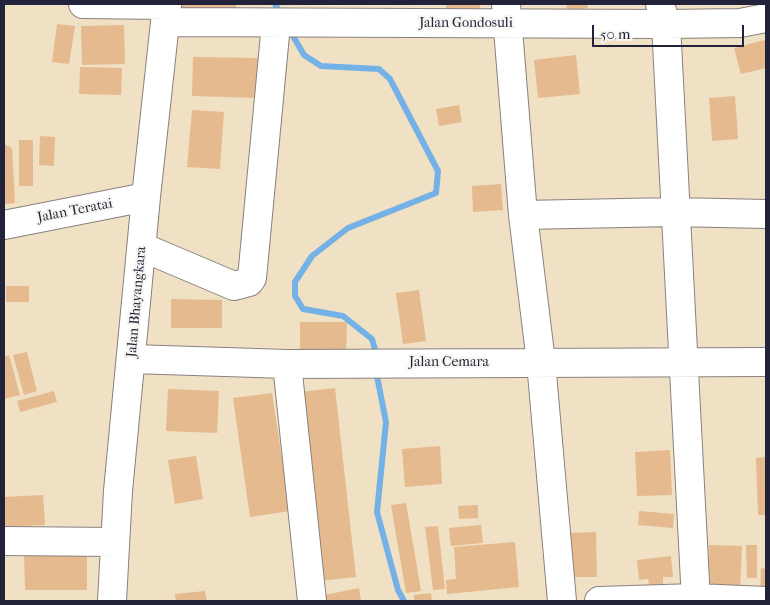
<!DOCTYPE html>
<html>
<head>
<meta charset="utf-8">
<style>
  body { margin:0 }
  #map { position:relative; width:770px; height:605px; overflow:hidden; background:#f0e0c4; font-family:"IM FELL French Canon",serif }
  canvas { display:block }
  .frame { position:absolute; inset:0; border:5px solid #22223b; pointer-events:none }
  .scale { position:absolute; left:592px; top:25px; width:152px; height:22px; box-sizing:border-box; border:2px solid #22223b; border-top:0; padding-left:6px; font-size:15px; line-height:18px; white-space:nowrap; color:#22223b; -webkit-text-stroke:4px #f6f6f2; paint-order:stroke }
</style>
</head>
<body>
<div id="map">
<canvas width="770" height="605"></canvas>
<div class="frame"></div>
<div class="scale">50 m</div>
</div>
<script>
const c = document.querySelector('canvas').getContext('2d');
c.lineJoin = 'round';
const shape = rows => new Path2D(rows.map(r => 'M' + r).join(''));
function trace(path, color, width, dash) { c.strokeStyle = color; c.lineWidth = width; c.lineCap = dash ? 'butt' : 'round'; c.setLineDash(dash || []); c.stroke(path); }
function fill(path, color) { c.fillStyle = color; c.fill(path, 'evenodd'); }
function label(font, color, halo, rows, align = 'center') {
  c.font = font + ' "IM FELL French Canon",serif'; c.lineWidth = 4.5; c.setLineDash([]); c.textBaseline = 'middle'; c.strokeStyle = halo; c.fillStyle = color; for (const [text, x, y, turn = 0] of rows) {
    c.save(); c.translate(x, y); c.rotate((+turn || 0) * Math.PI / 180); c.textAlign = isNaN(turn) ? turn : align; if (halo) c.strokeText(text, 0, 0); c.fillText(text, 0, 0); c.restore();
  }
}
trace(shape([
  [275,4,282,16],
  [289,29,304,55,321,66,379,69,390,79,438,171,436,193,348,228,312,256,295,282,295,296,303,309,343,316,372,339,377,356],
  [376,371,386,422,377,512,398,590,404,601]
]), '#74b1e6', 6);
fill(shape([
  [180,4,236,4,236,16,180,15],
  [446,4,480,4,480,12,446,13],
  [566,4,587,4,588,8,568,12],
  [57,24,75,26,69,64,52,62],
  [124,25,125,64,82,65,81,26],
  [765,40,766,68,741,74,734,48],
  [576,55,580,94,538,98,534,60],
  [193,57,258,58,257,98,192,96],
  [80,67,122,68,121,95,79,94],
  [735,96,738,139,712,141,709,98],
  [459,105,462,122,439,126,436,109],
  [192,110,224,112,220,169,187,167],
  [40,136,55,137,54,166,39,165],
  [19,140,33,140,33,186,19,186],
  [4,144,12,148,15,203,4,204],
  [501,184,503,210,473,212,472,186],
  [6,286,29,286,29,302,6,302],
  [419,290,426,341,403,344,396,293],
  [171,299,222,300,222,328,171,328],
  [300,322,347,322,346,356,300,355],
  [27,352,37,391,24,395,13,355],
  [9,355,20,395,4,399,4,357],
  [335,388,356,577,320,581,300,392],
  [168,389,219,391,217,433,166,431],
  [54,391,57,402,20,412,17,401],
  [272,393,290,511,250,517,233,398],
  [440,446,442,484,405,487,402,449],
  [670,450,672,495,637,496,635,452],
  [196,456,203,499,175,504,168,460],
  [766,457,766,515,758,515,756,458],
  [43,495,45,525,4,527,4,497],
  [406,503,421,591,406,593,391,505],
  [478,505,478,518,459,519,458,506],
  [639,511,674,514,673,528,638,525],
  [481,525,483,543,451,546,449,528],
  [438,526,445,589,433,590,425,527],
  [596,532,597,577,571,577,570,533],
  [515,542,519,587,447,594,446,580,456,579,454,547],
  [709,545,742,546,740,589,707,588],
  [746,545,757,545,757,578,747,578],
  [87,547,87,590,25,590,24,548],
  [671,556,673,577,663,577,663,584,649,585,648,579,639,580,637,560],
  [761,568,766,569,766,598,760,598],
  [359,588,361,601,316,601,315,597],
  [205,591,207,601,176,601,175,594],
  [431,593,432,601,414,601,414,595]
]), '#e5ba8e');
const minor = shape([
  [83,4,167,5],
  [506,4,523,215],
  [660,4,666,24,696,601],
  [166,22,666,24,740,23,766,18],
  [4,225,146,197],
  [142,247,234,286,249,282,252,278,276,24],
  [132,359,287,364,766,362],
  [287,364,312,601],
  [4,541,115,542],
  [112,601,118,491,146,197,167,4],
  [562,601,541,362,523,215,674,212,766,214],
  [599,601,696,598,766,601]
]);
trace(minor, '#898180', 30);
trace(minor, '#fff', 28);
label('14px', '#22223b', '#f6f6f2', [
  ["Jalan Gondosuli",466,24],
  ["Jalan Teratai",75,211,-11],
  ["Jalan Bhayangkara",137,302,-85],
  ["Jalan Cemara",449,363]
]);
</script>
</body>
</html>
